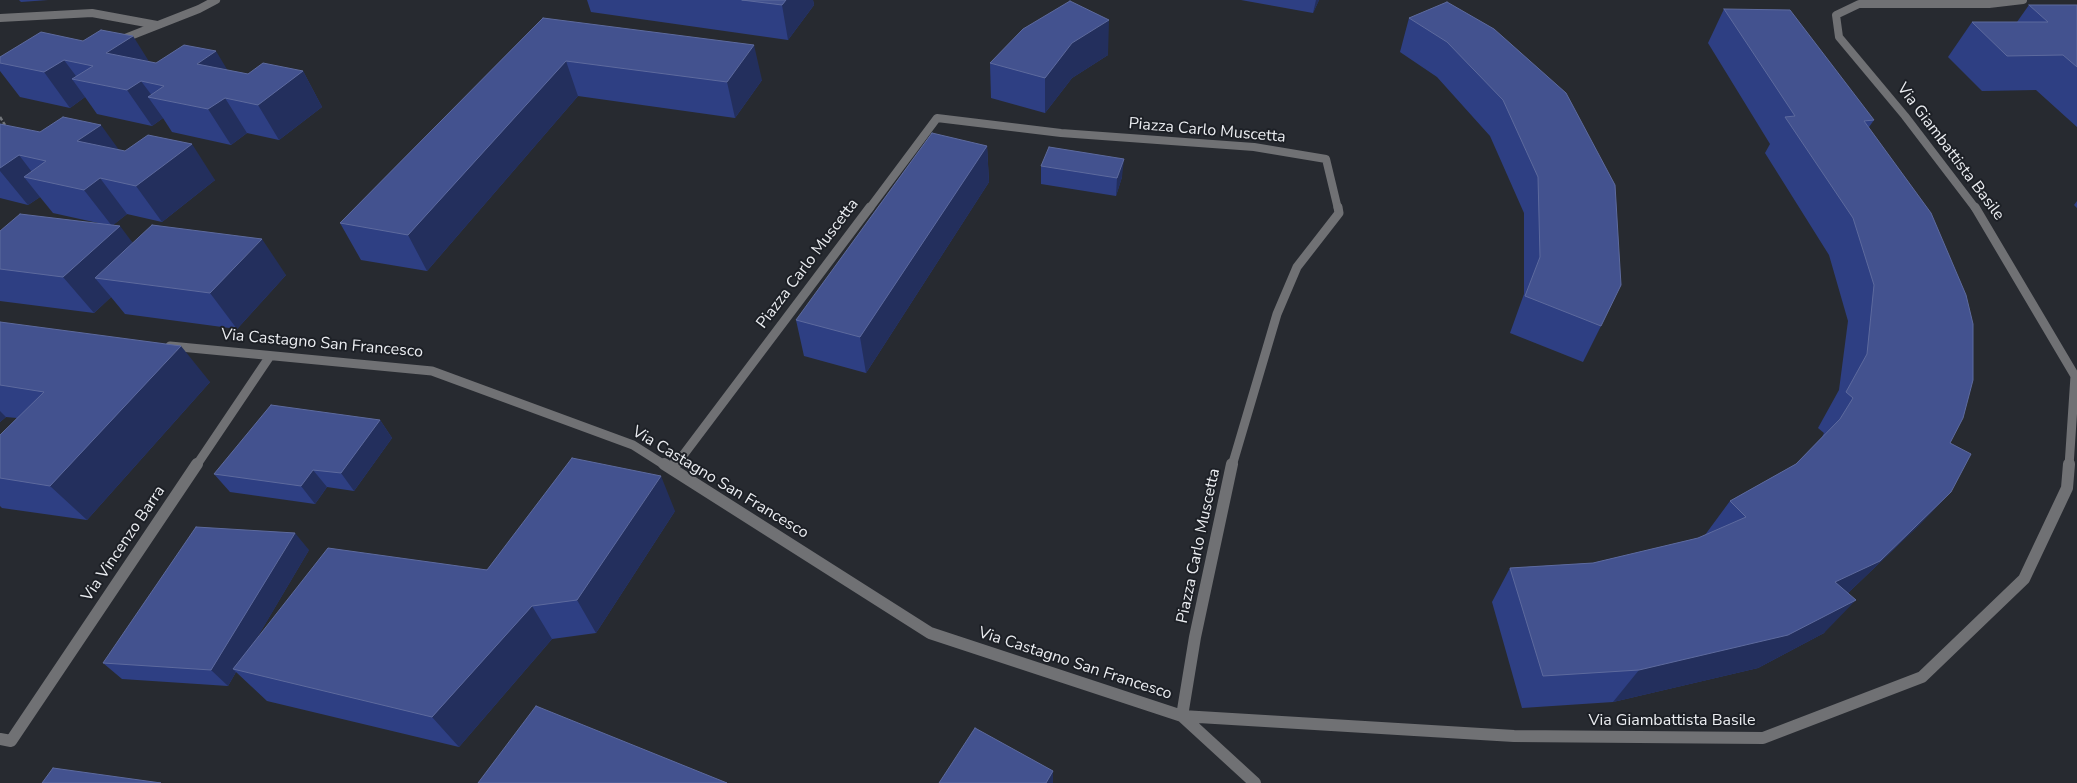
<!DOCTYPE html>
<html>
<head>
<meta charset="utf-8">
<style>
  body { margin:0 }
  canvas { display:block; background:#272a30 }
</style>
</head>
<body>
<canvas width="2077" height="783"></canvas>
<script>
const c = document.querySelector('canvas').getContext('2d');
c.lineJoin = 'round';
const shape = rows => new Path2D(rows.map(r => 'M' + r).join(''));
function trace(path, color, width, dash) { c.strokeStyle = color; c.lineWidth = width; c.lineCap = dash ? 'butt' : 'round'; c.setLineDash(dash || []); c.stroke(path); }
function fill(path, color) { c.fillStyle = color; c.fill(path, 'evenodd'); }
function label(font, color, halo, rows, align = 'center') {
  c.font = font + ' "Nunito Sans",sans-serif'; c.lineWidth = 4; c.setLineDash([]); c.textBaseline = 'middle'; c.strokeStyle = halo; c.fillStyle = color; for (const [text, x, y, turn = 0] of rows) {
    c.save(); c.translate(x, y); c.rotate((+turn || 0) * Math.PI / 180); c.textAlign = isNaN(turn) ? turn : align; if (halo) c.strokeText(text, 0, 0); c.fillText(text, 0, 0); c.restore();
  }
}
trace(shape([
  [0,117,5,125]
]), '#73767b', 2.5, [4, 2]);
trace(shape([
  [0,18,92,13,157,25],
  [120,40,199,9,216,0],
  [869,209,937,118,1061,133,1254,147,1326,159,1338,209],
  [1976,209,1905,116,1839,37,1836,15,1859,4,1989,4,2023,0]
]), '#707174', 8);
trace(shape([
  [1975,207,2075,376,2069,466],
  [170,346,432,371,633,445,666,466],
  [196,466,270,356],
  [675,466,870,207],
  [1232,466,1277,314,1297,267,1339,213,1338,207]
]), '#707174', 9);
trace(shape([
  [664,464,930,633,1182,716,1255,783],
  [672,469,675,464],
  [1182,716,1195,637,1232,464],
  [1182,716,1514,736,1763,738,1922,677,2024,579,2067,488,2069,464],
  [0,739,11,741,197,464]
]), '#707174', 12);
fill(shape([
  [19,0,48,0,21,2],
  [587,0,813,0,814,5,788,40,591,12],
  [1241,0,1319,0,1313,13],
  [2029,5,2077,5,2077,127,2036,90,1982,91,1948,57,1972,22,2017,22],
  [1724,9,1874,120,1869,127,1950,443,1951,492,1917,527,1848,593,1824,633,1758,668,1613,702,1522,708,1492,602,1510,568,1593,563,1698,538,1705,535,1730,501,1796,464,1822,437,1824,433,1818,428,1839,390,1848,321,1829,255,1765,153,1770,144,1708,43],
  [543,18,762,80,735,118,578,96,427,271,361,260,340,223],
  [1409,18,1494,29,1601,326,1583,362,1510,333,1524,294,1524,213,1490,136,1437,77,1400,52],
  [1108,55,1072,78,1045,113,991,98,990,63],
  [0,57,149,62,156,63,227,70,248,74,303,71,322,107,279,140,247,133,231,145,172,132,163,118,152,126,97,114,85,97,70,108,20,97,0,71],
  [0,124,119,150,215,180,162,222,127,214,113,225,133,243,286,275,237,329,125,314,111,297,94,313,0,301,0,231,98,223,53,213,40,197,28,205,0,198],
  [987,146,989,182,866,373,804,356,796,320],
  [1041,166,1122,177,1116,196,1041,184],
  [2077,201,2077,208,2074,205],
  [0,322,210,382,87,520,2,508,0,506,0,435,17,418,6,417,0,422],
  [380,420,392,438,354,491,327,487,315,504,230,492,214,474],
  [675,511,596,633,552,639,459,747,267,701,236,672,228,686,122,679,103,663,309,550,255,641]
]), '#2e3f83');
fill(shape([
  [786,0,813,0,814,5,788,40,782,5],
  [1316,0,1319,0,1313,13],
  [1109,20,1108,55,1072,78,1045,113,1045,78,1072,43],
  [133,36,155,71,106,53],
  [754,45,762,80,735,118,727,82],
  [216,51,237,86,197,64],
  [64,60,79,80,72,79,85,97,70,108,44,72],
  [566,61,578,96,427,271,408,235],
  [303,71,322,107,279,140,258,105],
  [141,81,153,97,148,97,163,118,152,126,127,90],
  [225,98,247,133,231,145,208,109],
  [101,125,127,161,77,141],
  [192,144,215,180,162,222,136,186],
  [987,146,989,182,866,373,860,337],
  [19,155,38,180,24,177,40,197,28,205,0,171,0,168],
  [1124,159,1122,177,1116,196,1117,178],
  [100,178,127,214,112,226,84,190],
  [120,226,147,262,95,278,111,297,94,313,63,277],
  [262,239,286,275,237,329,210,293],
  [181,346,210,382,87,520,50,486],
  [0,411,6,417,0,422],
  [380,420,392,438,354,491,341,473],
  [313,470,327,487,315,504,301,486],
  [661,476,675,511,596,633,577,600],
  [1951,492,1917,527,1847,594,1835,582],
  [295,533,309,550,238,670,233,669,236,672,228,686,211,670],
  [1856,600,1824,633,1758,668,1613,702,1639,670],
  [532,606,552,639,459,747,432,717],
  [1053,771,1053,783,1046,783]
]), '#232f5d');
const building = shape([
  [742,0,786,0,782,5,742,0],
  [1070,1,1109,20,1072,43,1045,78,990,63,1023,29,1070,1],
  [1447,2,1494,29,1566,93,1615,185,1621,285,1601,326,1525,296,1540,257,1538,177,1503,100,1447,42,1409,18,1447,2],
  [2029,5,2077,5,2077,67,2063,55,2007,56,1972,22,2048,22,2029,5],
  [1724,9,1790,10,1874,120,1864,121,1931,213,1966,295,1973,324,1973,380,1963,418,1950,443,1971,454,1951,492,1880,561,1835,582,1856,600,1788,635,1639,670,1543,676,1510,568,1593,563,1698,538,1746,517,1730,501,1796,464,1840,419,1853,398,1846,392,1867,354,1874,285,1853,218,1785,117,1795,116,1724,9],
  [543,18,754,45,727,82,566,61,408,235,340,223,543,18],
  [101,30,133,36,106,53,156,63,184,45,216,51,197,64,248,74,263,63,303,71,258,105,225,98,208,109,148,97,164,86,141,81,127,90,72,79,93,66,64,60,44,72,0,63,0,57,41,32,83,41,101,30],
  [63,117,101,125,77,141,125,151,148,135,192,144,136,186,100,178,84,190,24,177,46,161,19,155,0,168,0,124,40,132,63,117],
  [932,133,987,146,860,337,796,320,932,133],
  [1049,147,1124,159,1117,178,1041,166,1049,147],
  [20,214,120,226,63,277,0,269,0,231,20,214],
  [152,225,262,239,210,293,95,278,152,225],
  [0,322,181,346,50,486,0,478,0,435,44,392,0,385,0,322],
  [271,405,380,420,341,473,313,470,301,486,214,474,271,405],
  [572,458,661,476,577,600,532,606,432,717,233,669,328,548,487,570,572,458],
  [196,527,295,533,211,670,103,663,196,527],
  [536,706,727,783,478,783,536,706],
  [975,728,1053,771,1046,783,939,783,975,728],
  [53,768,161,783,42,783,53,768]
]);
fill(building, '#43528f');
trace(building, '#5d6a9e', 1);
label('16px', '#ebedf1', '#1d2026', [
  ["Piazza Carlo Muscetta",1207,131,5],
  ["Via Giambattista Basile",1950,152,53],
  ["Piazza Carlo Muscetta",808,264,-53],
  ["Via Castagno San Francesco",322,344,5],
  ["Via Castagno San Francesco",720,483,31],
  ["Via Vincenzo Barra",124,544,-56],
  ["Piazza Carlo Muscetta",1199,546,-78],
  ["Via Castagno San Francesco",1075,664,18],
  ["Via Giambattista Basile",1672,721]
]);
</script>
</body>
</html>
